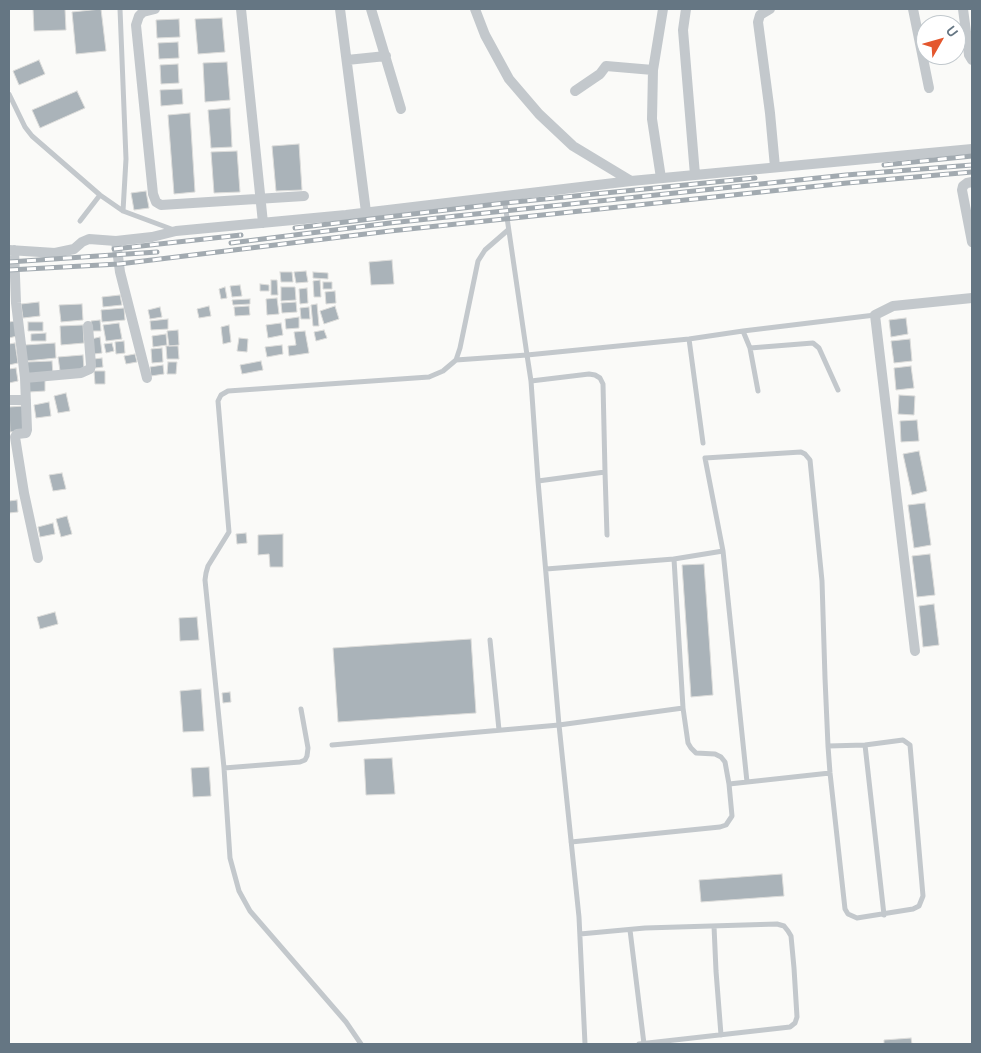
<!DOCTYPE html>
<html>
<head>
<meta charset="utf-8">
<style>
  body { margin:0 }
  #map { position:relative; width:981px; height:1053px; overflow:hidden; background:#fafaf8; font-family:"Space Grotesk",sans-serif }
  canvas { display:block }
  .frame { position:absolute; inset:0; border:10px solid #657683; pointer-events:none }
  .north { position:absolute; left:916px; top:15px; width:50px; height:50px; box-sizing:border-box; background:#fff; border:1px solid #c1c8cd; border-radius:50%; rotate:52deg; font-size:14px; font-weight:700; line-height:20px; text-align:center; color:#657683 }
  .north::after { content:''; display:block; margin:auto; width:18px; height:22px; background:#e4572e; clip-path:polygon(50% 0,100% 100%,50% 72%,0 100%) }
</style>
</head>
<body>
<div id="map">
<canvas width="981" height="1053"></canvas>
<div class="frame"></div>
<div class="north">U</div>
</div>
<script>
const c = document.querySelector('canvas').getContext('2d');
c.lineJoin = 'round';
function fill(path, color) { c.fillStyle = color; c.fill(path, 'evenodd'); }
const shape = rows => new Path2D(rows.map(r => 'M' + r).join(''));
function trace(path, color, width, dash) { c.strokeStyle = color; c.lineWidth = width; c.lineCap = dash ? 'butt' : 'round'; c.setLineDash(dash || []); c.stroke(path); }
const building = shape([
  [33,9,65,9,66,30,34,31,33,9],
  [101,9,106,51,76,54,72,12,101,9],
  [222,18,225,52,198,54,195,19,222,18],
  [179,19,180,37,157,38,156,20,179,19],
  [178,42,179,58,159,59,158,43,178,42],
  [39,60,45,74,19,85,13,71,39,60],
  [227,62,230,100,205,102,203,63,227,62],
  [178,64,179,83,161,84,160,65,178,64],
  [182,89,183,104,161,106,160,90,182,89],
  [77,91,85,108,40,128,32,110,77,91],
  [230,108,232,147,211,148,208,110,230,108],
  [190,113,195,192,174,194,168,115,190,113],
  [299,144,302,190,276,191,272,146,299,144],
  [237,151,240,192,214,193,211,152,237,151],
  [146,191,149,208,134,210,131,193,146,191],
  [392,260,394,284,371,285,369,262,392,260],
  [306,271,308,282,296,283,294,272,306,271],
  [280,272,292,272,293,282,281,282,280,272],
  [313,272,328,273,328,279,313,278,313,272],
  [271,280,277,280,278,295,271,295,271,280],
  [320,280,321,297,314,297,313,281,320,280],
  [323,282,332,282,332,289,323,289,323,282],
  [260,284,269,285,269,291,260,291,260,284],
  [240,285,242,296,232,297,230,286,240,285],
  [225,287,227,298,221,299,219,289,225,287],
  [281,287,295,287,296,300,281,301,281,287],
  [307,288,308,303,300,304,299,289,307,288],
  [335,291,336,303,326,304,325,292,335,291],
  [120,295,122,305,103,307,102,297,120,295],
  [277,298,279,314,267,315,266,299,277,298],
  [250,299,250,304,233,305,232,300,250,299],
  [39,302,40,316,23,318,21,304,39,302],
  [296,302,297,312,282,313,281,303,296,302],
  [82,304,83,320,61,322,59,305,82,304],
  [317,304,319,326,313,326,311,305,317,304],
  [209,306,211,316,199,318,197,309,209,306],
  [249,306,250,315,235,316,234,307,249,306],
  [335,306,339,319,324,324,320,311,335,306],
  [160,307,162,317,150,319,148,310,160,307],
  [309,307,310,319,301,319,300,308,309,307],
  [124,308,125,320,102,322,101,310,124,308],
  [299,317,299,328,286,329,285,319,299,317],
  [906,318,908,334,891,337,889,320,906,318],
  [168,319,168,329,151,330,150,321,168,319],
  [100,320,101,331,91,331,91,321,100,320],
  [15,321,17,336,9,338,9,322,15,321],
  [28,322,43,322,43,331,28,331,28,322],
  [119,323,122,339,106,341,103,325,119,323],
  [281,323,283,335,268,338,266,325,281,323],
  [83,325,84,343,61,345,60,326,83,325],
  [229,325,231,342,223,344,221,327,229,325],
  [178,330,179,345,169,346,167,331,178,330],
  [324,330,327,338,316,341,314,332,324,330],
  [305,331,309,353,289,356,288,346,296,345,294,332,305,331],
  [46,333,46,341,31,341,31,334,46,333],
  [166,334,167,345,153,347,152,336,166,334],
  [100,337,102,353,94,354,91,339,100,337],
  [239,338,248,339,247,352,237,351,239,338],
  [910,339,912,361,894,363,891,341,910,339],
  [124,341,125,353,116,354,115,342,124,341],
  [15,343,18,363,9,365,9,344,15,343],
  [55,343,56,358,26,361,25,345,55,343],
  [112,343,114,351,106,353,104,344,112,343],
  [282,345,283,354,267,357,265,347,282,345],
  [166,346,178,346,179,359,167,359,166,346],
  [162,348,163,362,152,363,151,349,162,348],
  [135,354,137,362,126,364,124,356,135,354],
  [83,355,84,369,60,371,58,357,83,355],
  [102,358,103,367,95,368,94,359,102,358],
  [52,361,53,375,28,376,27,362,52,361],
  [261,361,263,370,242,374,240,365,261,361],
  [168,362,177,362,176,374,167,374,168,362],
  [163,365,164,374,151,376,150,367,163,365],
  [911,366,914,388,896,390,894,368,911,366],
  [16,368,18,381,9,383,9,369,16,368],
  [94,371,105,371,105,384,95,384,94,371],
  [45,379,45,391,29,392,29,380,45,379],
  [66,393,70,411,58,413,54,396,66,393],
  [899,395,915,396,914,415,898,414,899,395],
  [49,402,51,416,36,418,34,405,49,402],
  [24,406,26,431,10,432,9,407,24,406],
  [917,420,919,441,901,442,900,421,917,420],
  [919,451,927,491,912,495,903,454,919,451],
  [62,473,66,489,53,491,49,475,62,473],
  [17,500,18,512,9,513,9,501,17,500],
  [925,503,931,545,914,548,908,505,925,503],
  [67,516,72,534,61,537,56,519,67,516],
  [53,523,55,534,40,537,38,527,53,523],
  [246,533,247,543,237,544,236,534,246,533],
  [283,534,283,567,270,567,269,554,258,555,258,535,283,534],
  [930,554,935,595,917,597,912,556,930,554],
  [704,564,713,695,691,697,682,565,704,564],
  [934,604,939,645,923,647,919,606,934,604],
  [55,612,58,624,40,629,37,617,55,612],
  [197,617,199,640,180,641,179,618,197,617],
  [471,639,476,713,338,722,333,648,471,639],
  [201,689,204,731,183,732,180,691,201,689],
  [230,692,231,702,223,703,222,693,230,692],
  [392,758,395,794,366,795,364,759,392,758],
  [209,767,211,796,193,797,191,768,209,767],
  [782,874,784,896,701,902,699,880,782,874],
  [911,1038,912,1044,884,1044,884,1040,911,1038]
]);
fill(building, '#aab3b9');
trace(building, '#dcdcda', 1);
trace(shape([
  [120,9,126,159,123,211],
  [9,94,25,127,32,136,100,195,123,211,174,230],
  [504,197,527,355,689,339,743,331,875,315],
  [80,221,100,195],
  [743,331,750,348,758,391],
  [689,339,703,443],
  [750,348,813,343,819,348,838,390],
  [456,360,527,355,531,381,538,481,559,725,579,917,585,1044],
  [531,381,589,374,595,375,600,378,603,384,605,472],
  [538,481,605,472,607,535],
  [674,559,723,551],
  [490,640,499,730],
  [683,708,688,743,691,748,696,753,715,754,721,757,725,762,729,784],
  [332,745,559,725,683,708,674,559,546,569],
  [865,745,884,915],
  [224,768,300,762,305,760,307,756,308,748,301,709],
  [747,782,723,551,705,458,801,452,805,454,810,460,822,581,825,678,828,746,830,773,845,909,848,914,857,918,913,909,919,906,923,896,910,745,903,740,865,745,828,746],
  [571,842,720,827,726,825,732,816,729,784,830,773],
  [714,926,716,971,721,1035],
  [630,930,644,1044],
  [580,934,645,928,777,924,784,926,788,931,791,936,794,968,797,1017,795,1023,790,1027,639,1044],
  [361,1044,346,1022,250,911,239,891,230,858,224,768,205,580,206,573,208,566,229,532,218,401,221,395,228,391,429,377,443,371,456,360,460,348,478,261,485,250,508,230]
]), '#c3c8cc', 5);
trace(shape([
  [155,9,143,12,139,16,136,25,153,194,156,202,161,205,304,196],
  [241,9,263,223],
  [340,9,366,212],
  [371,9,401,109],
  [475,9,485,35,509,79,539,114,573,146,631,181],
  [686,9,683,30,695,175],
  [770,9,760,15,758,22,770,113,775,167],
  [913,9,929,88],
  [963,9,969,55,972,60],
  [347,60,386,56],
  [575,91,600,74,606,66,653,70],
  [661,178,652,119,653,70,663,9],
  [972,182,967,183,963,186,962,190,972,242],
  [116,241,120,272,147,378],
  [9,250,55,253,74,249,82,242,89,239,116,241,152,237,176,231,346,215,631,181,972,149],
  [14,250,16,303,25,378,27,430,26,433,17,434,15,437,24,493,38,558],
  [25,378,81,373,90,369,91,365,88,326],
  [9,400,26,400],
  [915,651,875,315,893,306,972,298]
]), '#c3c8cc', 10);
const rail = shape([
  [884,165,972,156],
  [295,228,505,203,755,178],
  [231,243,390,223,846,175,972,165],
  [114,249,241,235],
  [9,262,157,252],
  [9,270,119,264,390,231,847,183,972,172]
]);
trace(rail, '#a2aab0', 5);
trace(rail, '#fff', 3, [9]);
</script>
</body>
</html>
